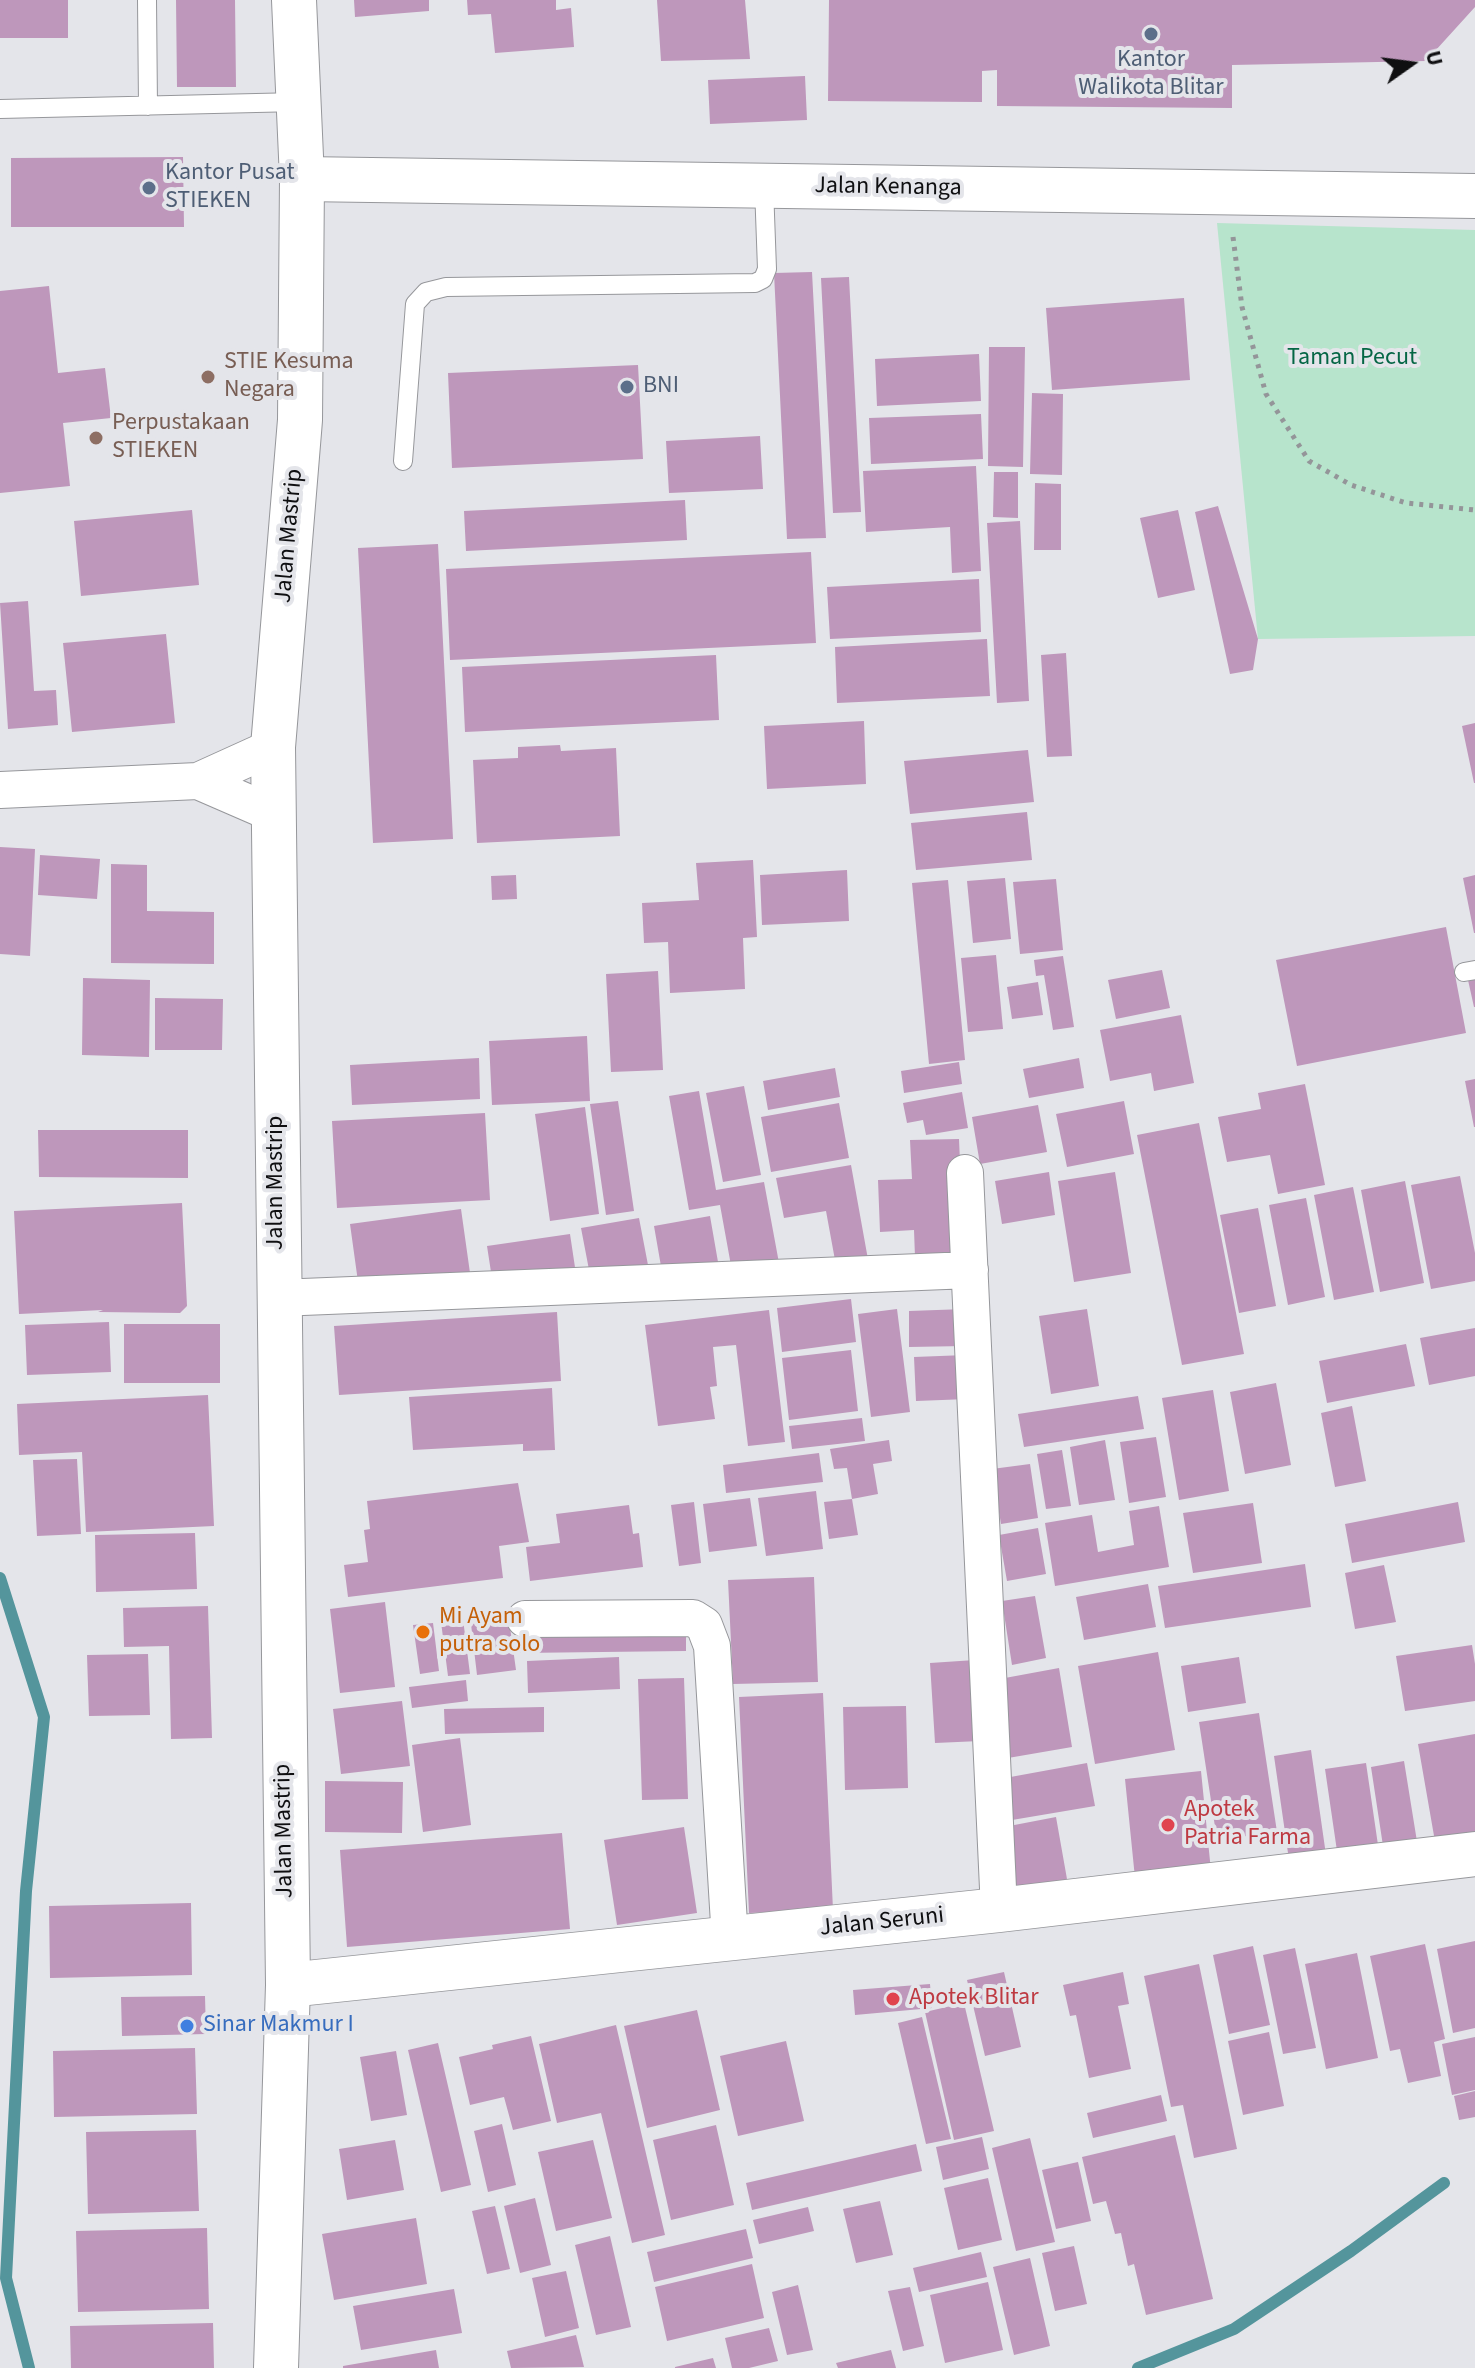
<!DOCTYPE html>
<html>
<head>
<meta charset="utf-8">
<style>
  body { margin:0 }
  #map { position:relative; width:1475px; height:2368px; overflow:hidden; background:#e4e5ea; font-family:"Source Sans 3",sans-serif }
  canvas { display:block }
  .north { position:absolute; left:1371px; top:24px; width:80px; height:80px; -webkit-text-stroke:6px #e4e5ea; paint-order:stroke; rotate:76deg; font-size:22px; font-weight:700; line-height:32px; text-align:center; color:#0f0f11 }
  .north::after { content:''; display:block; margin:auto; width:28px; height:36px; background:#0f0f11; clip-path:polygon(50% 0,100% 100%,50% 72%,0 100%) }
</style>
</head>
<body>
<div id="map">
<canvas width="1475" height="2368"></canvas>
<div class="north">U</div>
</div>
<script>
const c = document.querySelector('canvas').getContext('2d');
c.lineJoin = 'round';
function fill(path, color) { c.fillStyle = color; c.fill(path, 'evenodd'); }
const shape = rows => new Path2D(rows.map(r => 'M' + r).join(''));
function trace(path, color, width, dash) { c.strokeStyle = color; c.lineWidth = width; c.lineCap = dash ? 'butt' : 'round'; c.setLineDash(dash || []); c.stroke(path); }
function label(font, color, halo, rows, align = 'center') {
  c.font = font + ' "Source Sans 3",sans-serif'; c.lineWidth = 8; c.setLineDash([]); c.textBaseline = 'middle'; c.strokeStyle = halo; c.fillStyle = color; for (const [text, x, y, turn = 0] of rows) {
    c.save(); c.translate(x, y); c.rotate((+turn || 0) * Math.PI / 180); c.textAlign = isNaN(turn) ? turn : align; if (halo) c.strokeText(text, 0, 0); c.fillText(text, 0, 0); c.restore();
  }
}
fill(shape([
  [1217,223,1475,230,1475,636,1258,639]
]), '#b7e4cc');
trace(shape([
  [0,1578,44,1717,26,1891,6,2278,29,2368],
  [1138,2368,1234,2329,1351,2251,1444,2183]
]), '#54959c', 12);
fill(shape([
  [0,0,68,0,68,38,0,38],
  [176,0,235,0,236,87,177,87],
  [354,0,429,0,429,11,355,17],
  [467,0,556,0,556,10,571,8,574,47,495,53,491,14,468,15],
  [657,0,745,0,750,59,661,61],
  [829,0,1475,0,1475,7,1426,61,1232,65,1232,108,997,106,997,70,982,71,982,102,828,101],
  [805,76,807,120,710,124,708,80],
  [183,157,184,227,11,227,11,158],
  [812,272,826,538,787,539,774,273],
  [849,277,861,512,833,513,821,278],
  [49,286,58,373,105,368,111,418,63,423,70,486,0,493,0,291],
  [1184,298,1190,380,1052,390,1046,308],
  [989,347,1025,347,1023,467,988,466],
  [979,354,981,401,877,406,875,359],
  [638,365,643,459,452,468,448,373],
  [1032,393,1063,394,1062,475,1030,474],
  [981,414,983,459,871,464,869,418],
  [760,436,763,489,669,493,666,441],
  [976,466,981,571,952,573,950,527,866,532,863,471],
  [994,472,1018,472,1018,518,993,517],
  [1035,483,1061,484,1061,550,1034,550],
  [685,500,687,540,466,551,464,511],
  [1218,506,1258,639,1253,670,1230,674,1195,512],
  [192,510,199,585,81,596,74,521],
  [1178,510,1195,590,1158,598,1140,518],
  [1020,521,1029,701,997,703,987,523],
  [438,544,453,839,373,843,358,548],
  [811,552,816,643,450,660,446,569],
  [979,579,981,632,830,639,827,587],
  [28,601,34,691,56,690,58,725,8,729,0,603],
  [166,634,175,723,72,732,63,643],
  [987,639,990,696,837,703,835,647],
  [1066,653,1072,756,1047,757,1041,655],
  [716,655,719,720,465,732,462,667],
  [864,721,866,784,767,789,764,726],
  [1475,723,1475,783,1474,783,1462,726],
  [560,745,561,751,616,748,620,836,477,843,473,760,518,758,518,747],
  [1028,750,1034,802,910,814,904,761],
  [1027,812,1032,860,916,870,911,823],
  [0,847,35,849,30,956,0,954],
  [40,855,100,859,97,899,38,895],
  [753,860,757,937,743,938,745,989,670,993,668,942,644,943,642,903,699,900,696,863],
  [111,864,147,865,147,911,214,912,214,964,111,963],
  [847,870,849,921,762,925,760,875],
  [516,875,517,899,492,900,491,876],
  [1475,875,1475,933,1474,933,1463,878],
  [1005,878,1011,939,973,943,967,881],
  [1056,879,1063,950,1020,954,1013,882],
  [948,880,965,1060,929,1064,912,883],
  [1446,927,1466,1033,1297,1066,1276,960],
  [996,955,1003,1029,968,1032,961,958],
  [1063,956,1074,1027,1053,1030,1044,975,1036,976,1034,960],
  [1162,970,1170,1008,1116,1019,1108,980],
  [658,971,663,1070,611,1072,606,974],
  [83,978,150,980,149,1057,82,1055],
  [1475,979,1475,1007,1474,1007,1468,980],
  [1038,982,1043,1015,1012,1019,1007,987],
  [155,998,223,999,222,1050,155,1050],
  [1181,1015,1194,1083,1154,1091,1151,1073,1110,1081,1100,1030],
  [587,1036,590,1101,492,1105,489,1041],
  [479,1058,480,1099,352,1105,350,1065],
  [1079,1058,1084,1088,1029,1098,1023,1069],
  [959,1062,962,1084,904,1093,901,1071],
  [835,1068,840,1097,768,1110,763,1081],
  [1475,1079,1475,1127,1474,1127,1465,1081],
  [1305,1084,1325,1185,1278,1194,1270,1155,1227,1162,1218,1117,1261,1109,1258,1093],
  [744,1086,761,1175,723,1182,706,1093],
  [699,1091,716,1190,764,1182,779,1263,732,1271,720,1205,689,1210,669,1096],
  [962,1092,968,1128,926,1135,923,1120,907,1123,903,1103],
  [618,1101,634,1211,606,1215,590,1104],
  [1124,1101,1134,1154,1067,1167,1056,1114],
  [839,1103,849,1158,771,1172,761,1117],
  [1038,1105,1047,1152,980,1164,972,1117],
  [585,1107,599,1214,550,1221,535,1114],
  [485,1113,490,1200,337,1208,332,1121],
  [1199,1123,1244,1354,1182,1365,1137,1135],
  [38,1130,188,1130,188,1178,39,1177],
  [959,1139,964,1255,915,1257,914,1230,880,1232,878,1180,912,1179,910,1140],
  [851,1165,869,1265,837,1271,826,1211,784,1218,776,1178],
  [1049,1172,1055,1215,1002,1224,995,1181],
  [1115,1172,1131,1273,1074,1282,1058,1181],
  [1460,1176,1475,1253,1475,1281,1431,1289,1411,1185],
  [1405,1181,1424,1283,1380,1292,1361,1190],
  [1353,1187,1374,1292,1334,1300,1314,1195],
  [1306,1198,1325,1297,1288,1305,1269,1205],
  [182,1203,187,1306,180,1313,98,1312,103,1310,19,1314,14,1211],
  [1258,1208,1276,1306,1239,1313,1220,1215],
  [461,1209,470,1273,359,1289,350,1224],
  [710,1216,718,1262,662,1272,654,1226],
  [639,1218,648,1265,590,1275,581,1228],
  [570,1234,576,1274,493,1285,487,1246],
  [851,1299,856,1342,782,1352,777,1308],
  [897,1309,910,1412,871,1417,858,1314],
  [965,1309,965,1346,909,1347,909,1311],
  [1087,1309,1099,1386,1051,1394,1039,1316],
  [769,1310,785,1442,748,1446,736,1345,713,1347,717,1386,710,1387,715,1419,658,1426,645,1325],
  [557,1312,561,1381,339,1395,334,1326],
  [109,1322,111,1372,27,1375,25,1325],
  [124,1324,220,1324,220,1383,124,1383],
  [1475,1328,1475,1376,1429,1385,1420,1338],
  [1406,1344,1415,1386,1327,1403,1319,1361],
  [851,1350,858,1411,789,1420,782,1358],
  [966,1355,968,1399,916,1401,914,1357],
  [1276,1383,1291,1465,1245,1474,1230,1392],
  [552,1388,555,1450,523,1451,523,1444,413,1450,409,1397],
  [1213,1390,1229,1491,1179,1500,1162,1398],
  [208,1395,214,1526,86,1532,82,1452,19,1455,17,1404],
  [1138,1396,1144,1429,1024,1447,1018,1414],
  [1352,1406,1366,1481,1335,1487,1321,1413],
  [862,1418,865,1441,792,1449,789,1426],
  [1156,1437,1166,1497,1129,1503,1120,1442],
  [889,1440,892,1461,873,1464,878,1494,852,1499,847,1468,834,1469,830,1449],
  [1105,1440,1115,1500,1079,1505,1070,1447],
  [1062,1450,1071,1506,1046,1509,1037,1454],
  [819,1453,823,1482,726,1493,723,1465],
  [77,1459,81,1534,37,1536,33,1460],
  [1030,1464,1038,1518,1001,1524,992,1469],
  [518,1483,529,1542,499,1546,503,1578,348,1597,344,1565,368,1562,364,1530,370,1529,367,1501],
  [816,1491,823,1549,766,1556,758,1498],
  [750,1498,757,1546,709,1552,703,1504],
  [852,1499,858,1535,829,1539,824,1502],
  [694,1502,701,1563,679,1566,671,1505],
  [1458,1502,1465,1542,1352,1563,1345,1524],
  [1253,1503,1262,1563,1193,1573,1183,1513],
  [629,1505,633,1534,639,1533,643,1567,530,1581,526,1547,560,1543,556,1514],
  [1159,1506,1169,1567,1055,1586,1045,1523,1092,1515,1098,1552,1134,1545,1129,1511],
  [1038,1528,1046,1574,1007,1581,999,1535],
  [195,1533,197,1589,96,1592,95,1535],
  [1305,1564,1311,1607,1165,1628,1158,1586],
  [1384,1565,1396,1622,1355,1629,1345,1573],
  [814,1577,818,1682,733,1684,728,1580],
  [1148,1584,1156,1627,1084,1640,1076,1597],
  [1035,1596,1046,1658,1012,1665,1002,1601],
  [385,1602,395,1687,340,1693,330,1609],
  [208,1606,212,1738,171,1739,169,1646,124,1647,123,1608],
  [463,1619,470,1674,448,1676,441,1622],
  [509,1620,516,1670,477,1675,471,1624],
  [686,1621,686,1651,519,1653,518,1624],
  [433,1623,439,1671,420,1674,413,1625],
  [1472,1645,1475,1664,1475,1701,1405,1711,1396,1656],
  [1158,1652,1175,1750,1095,1764,1078,1666],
  [148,1654,150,1715,89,1716,87,1655],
  [619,1657,620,1689,528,1693,527,1661],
  [1239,1657,1246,1703,1188,1712,1181,1666],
  [975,1660,980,1741,935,1743,930,1663],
  [1059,1668,1072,1747,1008,1758,994,1680],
  [684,1678,688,1799,642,1800,638,1679],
  [466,1680,468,1701,412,1708,409,1687],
  [823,1693,833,1910,749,1913,739,1697],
  [402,1701,410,1766,341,1774,333,1709],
  [906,1706,908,1788,845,1790,843,1707],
  [544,1707,544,1732,445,1734,444,1709],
  [1259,1713,1277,1832,1217,1840,1199,1722],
  [1475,1734,1475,1846,1437,1853,1418,1744],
  [460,1738,471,1825,423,1832,412,1745],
  [1311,1750,1326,1855,1289,1860,1274,1756],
  [1404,1761,1419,1854,1385,1859,1371,1767],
  [1087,1763,1095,1806,1012,1820,1005,1778],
  [1366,1763,1378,1845,1337,1851,1325,1769],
  [1201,1771,1211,1871,1135,1878,1125,1779],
  [325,1781,403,1782,402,1833,325,1832],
  [1056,1817,1070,1896,1018,1904,1004,1827],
  [684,1827,697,1913,617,1925,604,1840],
  [562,1833,570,1929,347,1947,340,1850],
  [191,1903,192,1975,50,1978,49,1906],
  [1475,1941,1475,2028,1453,2033,1437,1949],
  [1425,1944,1445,2039,1434,2042,1441,2076,1408,2083,1400,2049,1390,2051,1370,1956],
  [1253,1946,1270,2025,1229,2034,1213,1955],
  [1295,1948,1316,2048,1283,2054,1263,1955],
  [1357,1953,1378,2058,1326,2069,1305,1964],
  [1199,1964,1237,2149,1194,2158,1183,2105,1171,2107,1144,1976],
  [1004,1972,1021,2047,985,2056,967,1980],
  [1123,1972,1129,2004,1118,2006,1131,2069,1089,2078,1076,2015,1070,2016,1063,1985],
  [930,1984,932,2008,855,2015,853,1990],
  [205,1996,206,2034,122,2036,121,1997],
  [964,2003,994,2131,954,2140,925,2012],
  [697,2010,720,2110,647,2128,624,2026],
  [922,2017,951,2139,926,2144,898,2023],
  [616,2025,665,2235,632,2243,601,2113,557,2123,539,2044],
  [1269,2032,1284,2106,1243,2115,1228,2041],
  [531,2036,551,2121,513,2130,504,2097,470,2105,459,2057,493,2049,492,2045],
  [1475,2037,1475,2090,1452,2095,1442,2044],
  [786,2041,804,2121,738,2136,720,2056],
  [438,2043,471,2185,441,2192,408,2050],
  [195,2048,197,2114,54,2117,53,2051],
  [396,2051,407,2115,371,2121,360,2057],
  [1475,2091,1475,2117,1459,2120,1454,2096],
  [1161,2095,1167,2121,1093,2138,1087,2113],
  [502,2124,516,2185,488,2192,474,2131],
  [716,2125,734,2205,671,2220,653,2140],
  [196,2130,199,2211,88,2214,86,2132],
  [1175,2135,1213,2299,1146,2315,1134,2264,1128,2266,1121,2233,1115,2234,1106,2201,1093,2204,1082,2157],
  [982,2137,989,2169,943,2180,936,2147],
  [1030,2138,1055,2242,1016,2251,992,2148],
  [395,2140,404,2190,347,2200,339,2149],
  [593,2140,612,2218,556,2231,538,2152],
  [916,2144,922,2171,752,2210,746,2183],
  [1078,2162,1091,2221,1056,2229,1042,2170],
  [988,2178,1002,2240,958,2250,944,2188],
  [535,2198,551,2265,520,2273,504,2206],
  [880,2201,893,2255,856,2263,843,2209],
  [495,2206,510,2269,487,2274,472,2211],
  [808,2207,814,2231,759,2244,753,2220],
  [416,2218,427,2284,334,2300,322,2234],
  [207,2228,209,2309,78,2312,76,2231],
  [746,2229,753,2258,654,2282,647,2252],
  [610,2236,631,2327,596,2335,575,2245],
  [1074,2246,1087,2304,1055,2311,1042,2253],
  [981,2252,987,2277,919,2292,913,2268],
  [1030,2258,1050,2346,1014,2355,993,2267],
  [752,2264,764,2318,667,2341,655,2287],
  [566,2271,579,2328,545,2337,532,2278],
  [988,2282,1003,2350,945,2363,930,2295],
  [798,2285,813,2350,787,2355,772,2292],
  [910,2287,924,2346,903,2351,888,2291],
  [454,2289,462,2333,361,2350,353,2306],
  [213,2323,214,2368,71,2368,70,2326],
  [769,2328,778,2361,749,2368,732,2368,725,2338],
  [576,2335,584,2367,511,2368,507,2351],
  [436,2350,439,2368,343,2368,343,2366],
  [891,2350,896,2368,838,2368,836,2363],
  [713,2358,716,2368,675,2368,675,2367]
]), '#be97bb');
const service = shape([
  [147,0,148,106],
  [0,109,299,102],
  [403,461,415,304,426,292,446,287,755,283,763,279,767,269,764,187],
  [1464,972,1475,970]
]);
const minor = shape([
  [198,781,274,814],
  [0,790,198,781,273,747],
  [965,1173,999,1910],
  [278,1298,970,1270],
  [525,1619,693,1618,704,1625,712,1646,730,1940]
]);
const tertiary = shape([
  [302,179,1475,196],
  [288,1985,999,1910,1475,1854]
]);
const secondary = shape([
  [276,2368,288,1985,273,747,300,420,302,179,294,0]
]);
trace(service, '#96979b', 20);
trace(minor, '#96979b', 38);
trace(tertiary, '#96979b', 46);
trace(secondary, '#96979b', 46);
trace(shape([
  [1233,237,1242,307,1266,394,1309,461,1351,485,1406,503,1475,510]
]), '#949599', 5, [4, 6]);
trace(service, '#fff', 18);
trace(minor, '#fff', 36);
trace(tertiary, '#fff', 44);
trace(secondary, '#fff', 44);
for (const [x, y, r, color] of [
  [1151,34,8,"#5c6f8a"],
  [149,188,8,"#5c6f8a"],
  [208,377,8,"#8d6e63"],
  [627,387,8,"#5c6f8a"],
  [96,438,8,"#8d6e63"],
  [423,1632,8,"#e8710a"],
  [1168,1825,8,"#e0444e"],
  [893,1999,8,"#e0444e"],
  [187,2026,8,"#3f7fe0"]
]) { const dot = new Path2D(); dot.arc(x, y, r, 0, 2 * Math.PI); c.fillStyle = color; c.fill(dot); trace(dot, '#e4e5ea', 3); }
label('24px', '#4e5e75', '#e4e5ea', [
  ["Kantor",1151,61,"center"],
  ["Walikota Blitar",1151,89,"center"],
  ["Kantor Pusat",165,174],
  ["STIEKEN",165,202],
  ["BNI",643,387]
], 'left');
label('24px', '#0f0f11', '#e4e5ea', [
  ["Jalan Kenanga",888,188,1],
  ["Jalan Mastrip",290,536,-85],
  ["Jalan Mastrip",277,1183,-90],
  ["Jalan Mastrip",285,1831,-91],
  ["Jalan Seruni",882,1923,-6]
]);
label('24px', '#056645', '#e4e5ea', [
  ["Taman Pecut",1352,359]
]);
label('24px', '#785e54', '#e4e5ea', [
  ["STIE Kesuma",224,363],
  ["Negara",224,391],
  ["Perpustakaan",112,424],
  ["STIEKEN",112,452]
], 'left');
label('24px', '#c56008', '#e4e5ea', [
  ["Mi Ayam",439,1618],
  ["putra solo",439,1646]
], 'left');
label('24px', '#be3a42', '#e4e5ea', [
  ["Apotek",1184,1811],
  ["Patria Farma",1184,1839],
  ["Apotek Blitar",909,1999]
], 'left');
label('24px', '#366cbe', '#e4e5ea', [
  ["Sinar Makmur I",203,2026]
], 'left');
</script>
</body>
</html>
